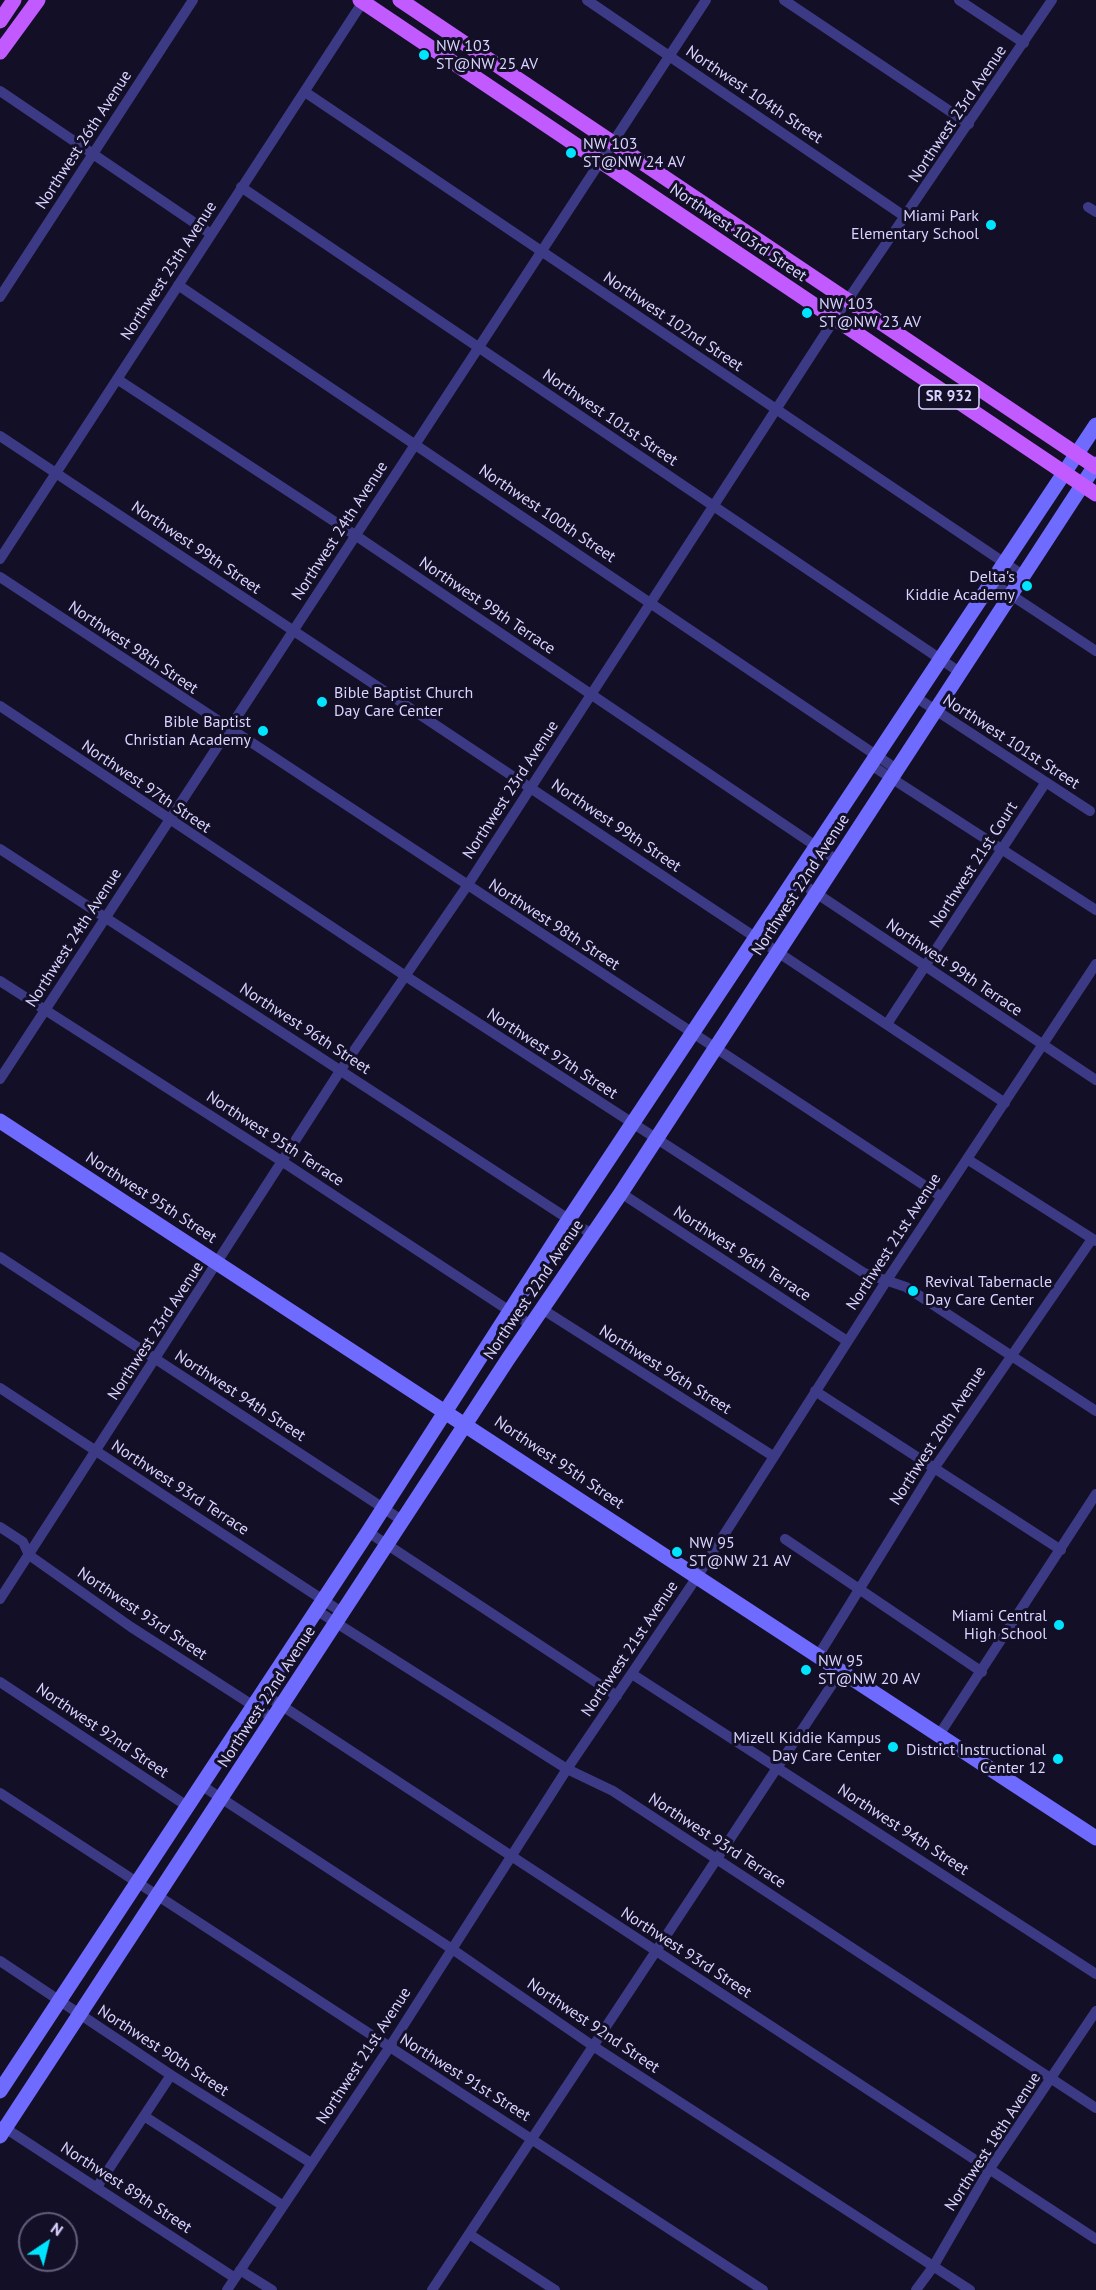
<!DOCTYPE html>
<html>
<head>
<meta charset="utf-8">
<style>
  body { margin:0 }
  #map { position:relative; width:1096px; height:2290px; overflow:hidden; background:#130f26; font-family:"PT Sans",sans-serif }
  canvas { display:block }
  .north { position:absolute; left:18px; top:2212px; width:60px; height:60px; box-sizing:border-box; background:#130f26; border:2px solid #625e7d; border-radius:50%; rotate:35deg; font-size:16px; font-weight:700; line-height:24px; text-align:center; color:#d9d4ff }
  .north::after { content:''; display:block; margin:auto; width:21px; height:27px; background:#00e5ff; clip-path:polygon(50% 0,100% 100%,50% 72%,0 100%) }
</style>
</head>
<body>
<div id="map">
<canvas width="1096" height="2290"></canvas>
<div class="north">N</div>
</div>
<script>
const c = document.querySelector('canvas').getContext('2d');
c.lineJoin = 'round';
const shape = rows => new Path2D(rows.map(r => 'M' + r).join(''));
function trace(path, color, width, dash) { c.strokeStyle = color; c.lineWidth = width; c.lineCap = dash ? 'butt' : 'round'; c.setLineDash(dash || []); c.stroke(path); }
function label(font, color, halo, rows, align = 'center') {
  c.font = font + ' "PT Sans",sans-serif'; c.lineWidth = 6; c.setLineDash([]); c.textBaseline = 'middle'; c.strokeStyle = halo; c.fillStyle = color; for (const [text, x, y, turn = 0] of rows) {
    c.save(); c.translate(x, y); c.rotate((+turn || 0) * Math.PI / 180); c.textAlign = isNaN(turn) ? turn : align; if (halo) c.strokeText(text, 0, 0); c.fillText(text, 0, 0); c.restore();
  }
}
trace(shape([
  [587,0,904,216],
  [784,0,969,124],
  [959,0,1024,43],
  [0,91,211,234],
  [305,92,1024,576],
  [241,187,961,673],
  [1088,207,1096,212],
  [178,285,898,770],
  [0,297,193,0],
  [117,379,355,535,838,861],
  [0,436,1005,1103],
  [0,559,364,0],
  [0,577,942,1197],
  [993,583,1096,651],
  [917,698,1090,811],
  [0,706,404,975,864,1273,906,1287,1096,1411],
  [871,765,1096,910],
  [0,849,593,1235],
  [795,879,1096,1080],
  [0,981,283,1162,531,1325],
  [887,1024,1046,782],
  [0,1079,706,0],
  [967,1159,1096,1241],
  [621,1193,847,1341],
  [0,1257,403,1521],
  [542,1309,773,1456],
  [0,1388,343,1613],
  [815,1391,1061,1550],
  [0,1527,23,1542,29,1555,131,1627,274,1719],
  [368,1532,617,1696],
  [785,1539,982,1672],
  [0,1599,340,1071,467,886,834,320,1052,0],
  [316,1610,567,1769,613,1791,1096,2108],
  [818,1656,933,1470,1092,1239],
  [632,1674,1096,1974],
  [0,1682,187,1806],
  [261,1692,1096,2239],
  [939,1735,1096,1494],
  [201,1785,452,1949,593,2046,970,2290],
  [0,1793,763,2290],
  [0,1961,171,2075,311,2163],
  [144,2116,282,2205],
  [2,2126,235,2278],
  [97,2187,171,2075],
  [469,2234,555,2290],
  [240,2270,272,2290],
  [227,2290,389,2048,567,1769,697,1577,887,1280,1096,964],
  [432,2290,841,1671],
  [916,2290,933,2267,989,2170,1096,2011]
]), '#3d3a85', 10);
trace(shape([
  [0,1121,1096,1838],
  [0,2091,368,1532,569,1219,1096,425],
  [0,2136,508,1359,621,1193,1096,464]
]), '#6f6bff', 15);
trace(shape([
  [360,0,1096,494],
  [400,0,1096,467],
  [0,21,14,0],
  [0,52,38,0]
]), '#c25bff', 15);
for (const [x, y, r, color] of [
  [424,55,6,"#00e5ff"],
  [571,153,6,"#00e5ff"],
  [991,225,6,"#00e5ff"],
  [807,313,6,"#00e5ff"],
  [1027,586,6,"#00e5ff"],
  [322,702,6,"#00e5ff"],
  [263,731,6,"#00e5ff"],
  [913,1291,6,"#00e5ff"],
  [677,1552,6,"#00e5ff"],
  [1059,1625,6,"#00e5ff"],
  [806,1670,6,"#00e5ff"],
  [893,1747,6,"#00e5ff"],
  [1058,1759,6,"#00e5ff"]
]) { const dot = new Path2D(); dot.arc(x, y, r, 0, 2 * Math.PI); c.fillStyle = color; c.fill(dot); trace(dot, '#130f26', 2); }
for (const [x, y, w] of [
  [949,397,60]
]) { const box = new Path2D(); box.roundRect(x - w / 2, y - 12, w, 24, 4.5); c.fillStyle = '#130f26'; c.fill(box); trace(box, '#d9d4ff', 1.5); }
label('bold 15px', '#d9d4ff', null, [
  ["SR 932",949,397]
]);
label('16px', '#d9d4ff', '#130f26', [
  ["NW 103",436,46],
  ["ST@NW 25 AV",436,64],
  ["NW 103",583,144],
  ["ST@NW 24 AV",583,162],
  ["Miami Park",979,216,"right"],
  ["Elementary School",979,234,"right"],
  ["NW 103",819,304],
  ["ST@NW 23 AV",819,322],
  ["Delta's",1015,577,"right"],
  ["Kiddie Academy",1015,595,"right"],
  ["Bible Baptist Church",334,693],
  ["Day Care Center",334,711],
  ["Bible Baptist",251,722,"right"],
  ["Christian Academy",251,740,"right"],
  ["Revival Tabernacle",925,1282],
  ["Day Care Center",925,1300],
  ["NW 95",689,1543],
  ["ST@NW 21 AV",689,1561],
  ["Miami Central",1047,1616,"right"],
  ["High School",1047,1634,"right"],
  ["NW 95",818,1661],
  ["ST@NW 20 AV",818,1679],
  ["Mizell Kiddie Kampus",881,1738,"right"],
  ["Day Care Center",881,1756,"right"],
  ["District Instructional",1046,1750,"right"],
  ["Center 12",1046,1768,"right"]
], 'left');
label('16px', '#d9d4ff', '#130f26', [
  ["Northwest 104th Street",754,95,34],
  ["Northwest 23rd Avenue",958,114,-56],
  ["Northwest 26th Avenue",84,140,-57],
  ["Northwest 103rd Street",738,233,34],
  ["Northwest 25th Avenue",169,271,-57],
  ["Northwest 102nd Street",673,322,34],
  ["Northwest 101st Street",610,418,34],
  ["Northwest 100th Street",547,514,34],
  ["Northwest 24th Avenue",340,531,-57],
  ["Northwest 99th Street",196,548,34],
  ["Northwest 99th Terrace",487,606,34],
  ["Northwest 98th Street",133,648,34],
  ["Northwest 101st Street",1011,742,33],
  ["Northwest 97th Street",146,787,34],
  ["Northwest 23rd Avenue",511,790,-57],
  ["Northwest 99th Street",616,826,34],
  ["Northwest 21st Court",974,865,-57],
  ["Northwest 22nd Avenue",801,885,-57],
  ["Northwest 98th Street",554,925,33],
  ["Northwest 24th Avenue",74,938,-57],
  ["Northwest 99th Terrace",954,968,34],
  ["Northwest 96th Street",305,1029,33],
  ["Northwest 97th Street",552,1054,33],
  ["Northwest 95th Terrace",275,1139,33],
  ["Northwest 95th Street",151,1198,33],
  ["Northwest 21st Avenue",894,1242,-57],
  ["Northwest 96th Terrace",742,1254,33],
  ["Northwest 22nd Avenue",534,1290,-56],
  ["Northwest 23rd Avenue",156,1331,-57],
  ["Northwest 96th Street",665,1370,32],
  ["Northwest 94th Street",240,1396,33],
  ["Northwest 20th Avenue",938,1436,-57],
  ["Northwest 95th Street",559,1463,34],
  ["Northwest 93rd Terrace",180,1488,33],
  ["Northwest 93rd Street",142,1614,34],
  ["Northwest 21st Avenue",630,1649,-56],
  ["Northwest 22nd Avenue",267,1697,-57],
  ["Northwest 92nd Street",102,1731,34],
  ["Northwest 94th Street",903,1830,33],
  ["Northwest 93rd Terrace",717,1841,33],
  ["Northwest 93rd Street",686,1953,33],
  ["Northwest 92nd Street",593,2026,34],
  ["Northwest 90th Street",163,2051,33],
  ["Northwest 21st Avenue",364,2056,-57],
  ["Northwest 91st Street",465,2078,32],
  ["Northwest 18th Avenue",993,2142,-57],
  ["Northwest 89th Street",126,2188,33]
]);
</script>
</body>
</html>
